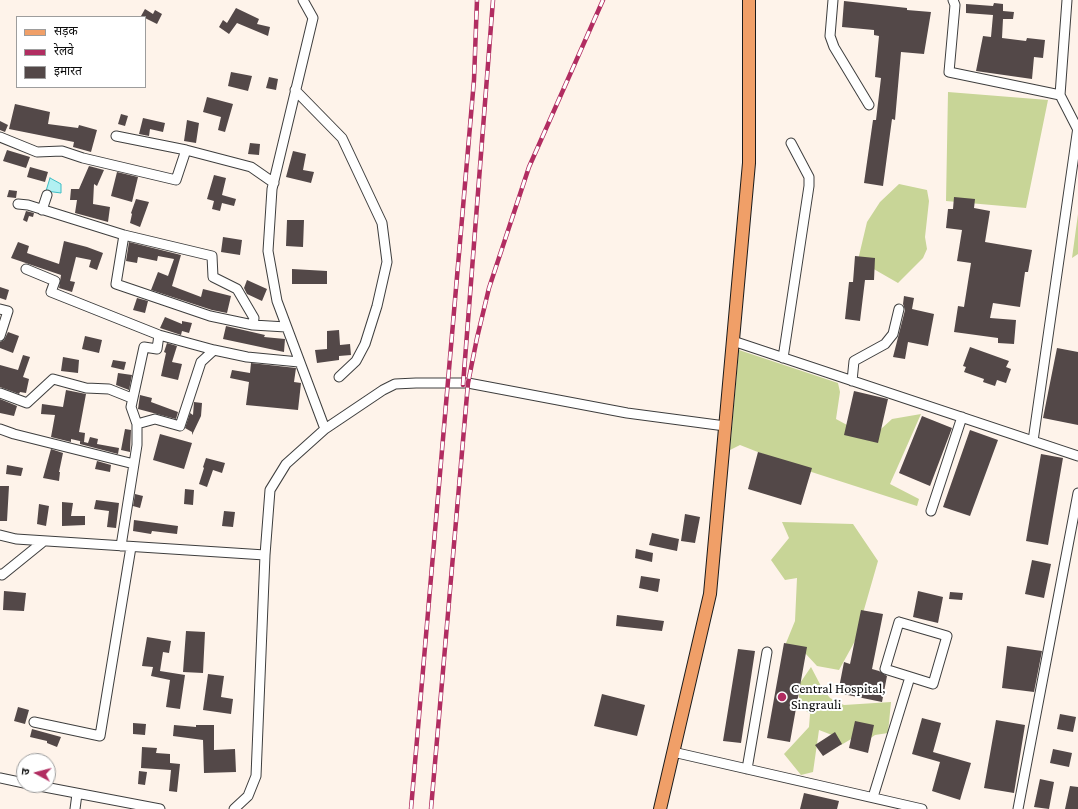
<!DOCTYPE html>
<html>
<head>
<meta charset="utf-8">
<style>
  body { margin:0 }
  #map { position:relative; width:1078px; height:809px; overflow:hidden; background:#fef3ea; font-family:"Crimson Pro","Noto Sans Devanagari",serif }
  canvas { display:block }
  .legend { position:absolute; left:16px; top:16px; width:130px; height:72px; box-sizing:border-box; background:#fff; border:1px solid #9d9d9d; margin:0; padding:5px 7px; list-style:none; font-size:12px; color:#0b0b0b }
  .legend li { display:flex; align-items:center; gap:8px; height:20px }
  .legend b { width:20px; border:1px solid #9d9d9d }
  .north { position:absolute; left:16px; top:753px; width:40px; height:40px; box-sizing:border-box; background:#fff; border:1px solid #9d9d9d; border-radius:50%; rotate:277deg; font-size:11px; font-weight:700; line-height:16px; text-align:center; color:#0b0b0b }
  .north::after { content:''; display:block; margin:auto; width:14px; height:18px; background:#b12d61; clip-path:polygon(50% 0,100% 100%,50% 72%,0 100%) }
</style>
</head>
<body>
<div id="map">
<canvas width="1078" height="809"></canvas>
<ul class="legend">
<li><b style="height:5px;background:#f09f68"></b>सड़क</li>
<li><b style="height:5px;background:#b12d61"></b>रेलवे</li>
<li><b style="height:11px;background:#534848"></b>इमारत</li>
</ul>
<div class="north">उ</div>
</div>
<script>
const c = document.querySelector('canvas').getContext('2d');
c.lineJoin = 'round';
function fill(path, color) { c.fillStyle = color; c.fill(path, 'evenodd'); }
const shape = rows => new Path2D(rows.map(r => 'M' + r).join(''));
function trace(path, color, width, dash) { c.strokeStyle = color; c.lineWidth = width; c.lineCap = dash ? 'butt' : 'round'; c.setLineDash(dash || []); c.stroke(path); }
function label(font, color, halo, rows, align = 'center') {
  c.font = font + ' "Crimson Pro",serif'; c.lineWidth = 4; c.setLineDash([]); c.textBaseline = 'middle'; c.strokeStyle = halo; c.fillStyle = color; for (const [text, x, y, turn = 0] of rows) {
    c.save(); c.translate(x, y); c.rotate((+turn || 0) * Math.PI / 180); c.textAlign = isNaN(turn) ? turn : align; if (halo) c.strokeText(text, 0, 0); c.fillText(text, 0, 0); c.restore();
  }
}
fill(shape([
  [948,92,1048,100,1026,208,946,201],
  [899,184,927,190,929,201,925,237,927,249,923,258,898,283,858,260,867,222,880,202],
  [1078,214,1078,254,1072,258],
  [739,350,838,383,840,392,836,419,871,438,892,419,921,414,890,484,919,499,917,506,796,467,740,445,730,450],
  [782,522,853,524,878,561,855,641,839,670,817,666,805,653,784,648,795,621,797,578,785,580,771,560,789,538],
  [811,667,822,688,830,698,844,705,891,702,888,733,875,735,858,747,858,735,841,745,832,735,819,730,813,772,801,775,784,754,809,727,810,714,800,706,798,686]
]), '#c8d597');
const water = shape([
  [50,178,61,184,61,193,46,191,50,178]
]);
fill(water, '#b2f0f2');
trace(water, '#3ebdc4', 1);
fill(shape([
  [844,1,907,8,907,10,931,12,924,54,901,52,895,120,892,119,883,186,864,183,873,120,876,120,881,78,875,77,879,36,874,35,874,30,842,27],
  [994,3,1003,4,1003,11,1014,12,1013,19,1003,19,1002,38,1026,41,1027,38,1045,40,1043,58,1034,57,1032,79,976,71,983,36,991,37,993,15,966,13,966,4,993,6],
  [236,8,259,19,257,24,270,27,268,36,237,23,229,34,219,27,223,20,227,23],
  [145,9,153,14,155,10,162,14,157,24,141,16],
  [231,72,252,76,248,91,228,86],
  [269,77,278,79,276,90,266,88],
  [207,97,233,104,225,132,218,130,221,117,203,112],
  [15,104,50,112,48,124,78,128,79,125,97,130,91,152,73,147,74,142,9,129],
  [121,114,128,116,125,126,118,124],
  [143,118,165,123,163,132,150,129,149,136,139,134],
  [187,120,199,123,196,143,184,141],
  [0,121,8,125,5,132,0,130],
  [250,143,260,144,259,155,248,154],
  [7,150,30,157,26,168,3,161],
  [293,151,306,154,303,170,314,172,311,183,286,177],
  [89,166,104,170,97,186,94,184,93,204,110,207,108,222,75,213,77,200,70,200,71,189,79,189],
  [30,167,48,172,45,182,27,177],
  [117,172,138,177,132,202,111,196],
  [214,175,226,178,222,195,236,199,234,206,222,203,220,211,212,209,214,201,207,199],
  [9,190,17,191,16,198,7,197],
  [954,197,975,199,974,208,990,211,985,242,1032,250,1028,272,1025,272,1020,307,993,303,990,318,1016,320,1014,344,998,343,998,338,954,332,958,306,964,307,971,263,957,261,962,230,946,228,948,209,953,209],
  [136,199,149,202,140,227,130,223,132,214,131,213],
  [26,211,34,213,33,217,29,216,27,222,23,220],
  [287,220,304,220,303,247,286,246],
  [223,237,242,240,240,255,221,252],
  [64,241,87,247,103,253,97,270,89,267,91,260,76,257,70,281,75,282,72,292,59,288,61,275,11,258,18,242,29,246,27,253,59,264],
  [129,242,181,255,172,286,201,297,203,289,231,296,227,313,212,310,151,290,158,272,168,276,174,259,158,256,157,261,138,257,137,263,126,261],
  [855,256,875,258,874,280,865,280,860,321,845,319,849,282,853,282],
  [292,269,327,271,327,284,292,284],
  [247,280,267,289,262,301,247,294,244,288],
  [0,287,9,290,6,300,0,298],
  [904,296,914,298,912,309,934,314,928,346,908,342,905,359,893,357,905,310,903,304],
  [137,298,148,301,145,313,133,310],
  [165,317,182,324,182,321,192,323,189,333,182,331,181,335,160,328],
  [226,326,265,335,264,337,285,339,284,352,223,339],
  [339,330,340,345,350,344,351,355,339,356,339,360,317,363,315,350,327,349,327,331],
  [8,332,19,336,13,353,0,348,0,342,4,340],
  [85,336,102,340,99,353,82,349],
  [167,343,177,346,172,362,182,364,178,380,161,376,166,353,164,352],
  [970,347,1009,361,1006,367,1011,369,1006,383,997,380,995,386,983,382,984,379,964,372,966,367,963,366],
  [1057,348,1078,352,1078,425,1043,418],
  [23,355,30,357,23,377,29,379,26,393,20,392,19,394,0,387,0,365,18,370],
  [63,357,79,360,78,373,61,371],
  [113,360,126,362,124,370,111,367],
  [251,363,296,368,294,382,301,383,298,410,246,405,249,382,230,378,232,370,250,373],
  [118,373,132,375,129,390,116,385],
  [66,390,86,394,79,432,85,433,84,442,71,439,71,442,51,437,55,415,41,414,42,404,63,407],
  [854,391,888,399,878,443,844,435],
  [140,395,152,398,151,402,178,412,176,419,138,409],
  [0,399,17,406,14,416,0,413],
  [194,402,202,403,201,416,192,435,192,432,185,428,190,413,193,415],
  [922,416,952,428,930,486,899,473],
  [125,429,131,430,130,452,121,450],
  [970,430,998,440,970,516,943,507],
  [160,434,192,443,184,469,153,460],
  [90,437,98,439,97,444,119,448,118,454,80,444,80,441,88,443],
  [51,449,63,453,59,472,60,472,59,481,43,478],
  [758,452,812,468,801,505,748,489],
  [1041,454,1063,458,1048,545,1026,541],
  [206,458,225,463,222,473,213,470,207,487,199,484,204,468,203,467],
  [97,461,111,465,110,472,95,469],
  [7,465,23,468,21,476,6,474],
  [0,486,9,486,7,521,0,521],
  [185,489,194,490,193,505,184,504],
  [135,494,143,496,140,508,133,506],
  [96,500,119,503,116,528,107,527,109,511,94,509],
  [62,502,73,503,71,516,85,516,85,525,62,526],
  [39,504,49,506,46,526,37,524],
  [224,511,235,512,233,527,222,526],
  [685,514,700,517,695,543,681,541],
  [134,520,178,526,177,534,152,531,151,534,133,531],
  [652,533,679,539,677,551,649,545],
  [636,549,653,553,652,562,635,558],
  [1032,560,1051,564,1044,598,1025,594],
  [641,576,660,579,658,592,639,588],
  [4,591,26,593,24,611,3,610],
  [918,591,943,597,938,623,913,617],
  [950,592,963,593,962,600,949,599],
  [861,610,883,614,872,669,879,671,887,676,882,702,838,693,844,662,850,664],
  [617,615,664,621,662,631,616,626],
  [186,631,205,632,203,673,183,672],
  [147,637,171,641,169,653,163,652,160,671,185,675,180,709,166,707,170,680,151,676,153,667,142,666],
  [784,643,807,647,790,742,767,738],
  [1007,646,1042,651,1034,692,1002,688],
  [738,649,755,651,741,743,723,741],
  [208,674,224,676,221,697,233,699,231,714,203,710],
  [602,694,645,705,637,736,594,726],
  [18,707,29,710,25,724,14,721],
  [1060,714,1076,717,1073,732,1057,729],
  [922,718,941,723,933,752,971,763,960,800,932,791,940,762,912,754],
  [996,720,1025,725,1014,793,984,788],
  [855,721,874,725,868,753,849,748],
  [133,723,146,724,145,735,133,734],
  [174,725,196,727,196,725,214,725,214,750,235,749,236,772,204,773,203,740,173,736],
  [32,729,61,737,57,747,47,743,47,741,30,737],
  [835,732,842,744,823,756,815,745],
  [142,747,157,748,156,753,170,754,170,763,180,764,177,792,169,791,171,770,141,768],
  [1053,749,1072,753,1069,767,1050,763],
  [139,771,147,772,145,785,138,784],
  [1040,779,1054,782,1049,809,1034,807],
  [1070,786,1078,787,1078,809,1065,809],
  [804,793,839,801,837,809,800,809]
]), '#534848');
const minor = shape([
  [303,0,313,18,272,189,268,251,277,301,325,429],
  [833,0,830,36,834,47,869,105],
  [953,0,955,5,949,72,1060,95,1078,130],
  [295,90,342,138,382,223,387,262,377,306,365,344,356,361,339,377],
  [1060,95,1067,0],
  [116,136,186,150,251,167,274,183],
  [0,137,37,152,62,151,83,158,176,180,186,150],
  [18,204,28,205,124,235,212,256,213,277,237,289,254,318,253,325],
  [42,210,47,195],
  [124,235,116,284,210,316,253,325,286,327],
  [26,269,55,281,51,292,159,335,214,350,201,362,180,426,155,419,137,424],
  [0,309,8,311,0,336],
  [733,341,1078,456],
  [214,350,247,357,299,362],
  [783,358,809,186,809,177,791,143],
  [852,381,854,361,885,344,893,334,899,309],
  [0,393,27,403,53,379,86,388,109,389,129,397],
  [0,429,14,434,134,464],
  [1033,441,1078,127],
  [931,511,962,417],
  [0,535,16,539,265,555],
  [121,546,137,445,137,424,131,407,144,347,157,349,159,335],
  [0,574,2,575,44,541],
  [899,622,947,636,933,684,885,669,899,622],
  [34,722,100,736,131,547],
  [673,752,922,809],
  [747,769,767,652],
  [0,778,24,783],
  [34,785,160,809],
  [873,797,910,677],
  [75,809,77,794],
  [234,809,248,796,256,776,265,555,270,490,286,464,325,429,383,390,395,384,416,383,468,383,627,413,725,426],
  [1018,809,1078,493]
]);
const major = shape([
  [660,809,710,594,749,163,749,0]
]);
trace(minor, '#3e3e3e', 11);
trace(major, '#1c1c1c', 14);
trace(minor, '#fff', 9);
trace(major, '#f09f68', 12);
const rail = shape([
  [463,385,493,0],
  [411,809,474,80,477,0],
  [431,809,468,383,477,338,489,288,529,167,603,0]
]);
trace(rail, '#b12d61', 4.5);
trace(rail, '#fff', 3, [9]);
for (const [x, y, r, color] of [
  [782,697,5,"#b12d61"]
]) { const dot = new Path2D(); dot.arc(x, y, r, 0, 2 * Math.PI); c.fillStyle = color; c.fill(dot); trace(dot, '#fff', 1.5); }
label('14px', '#0b0b0b', '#fff', [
  ["Central Hospital,",791,689],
  ["Singrauli",791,705]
], 'left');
</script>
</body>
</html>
